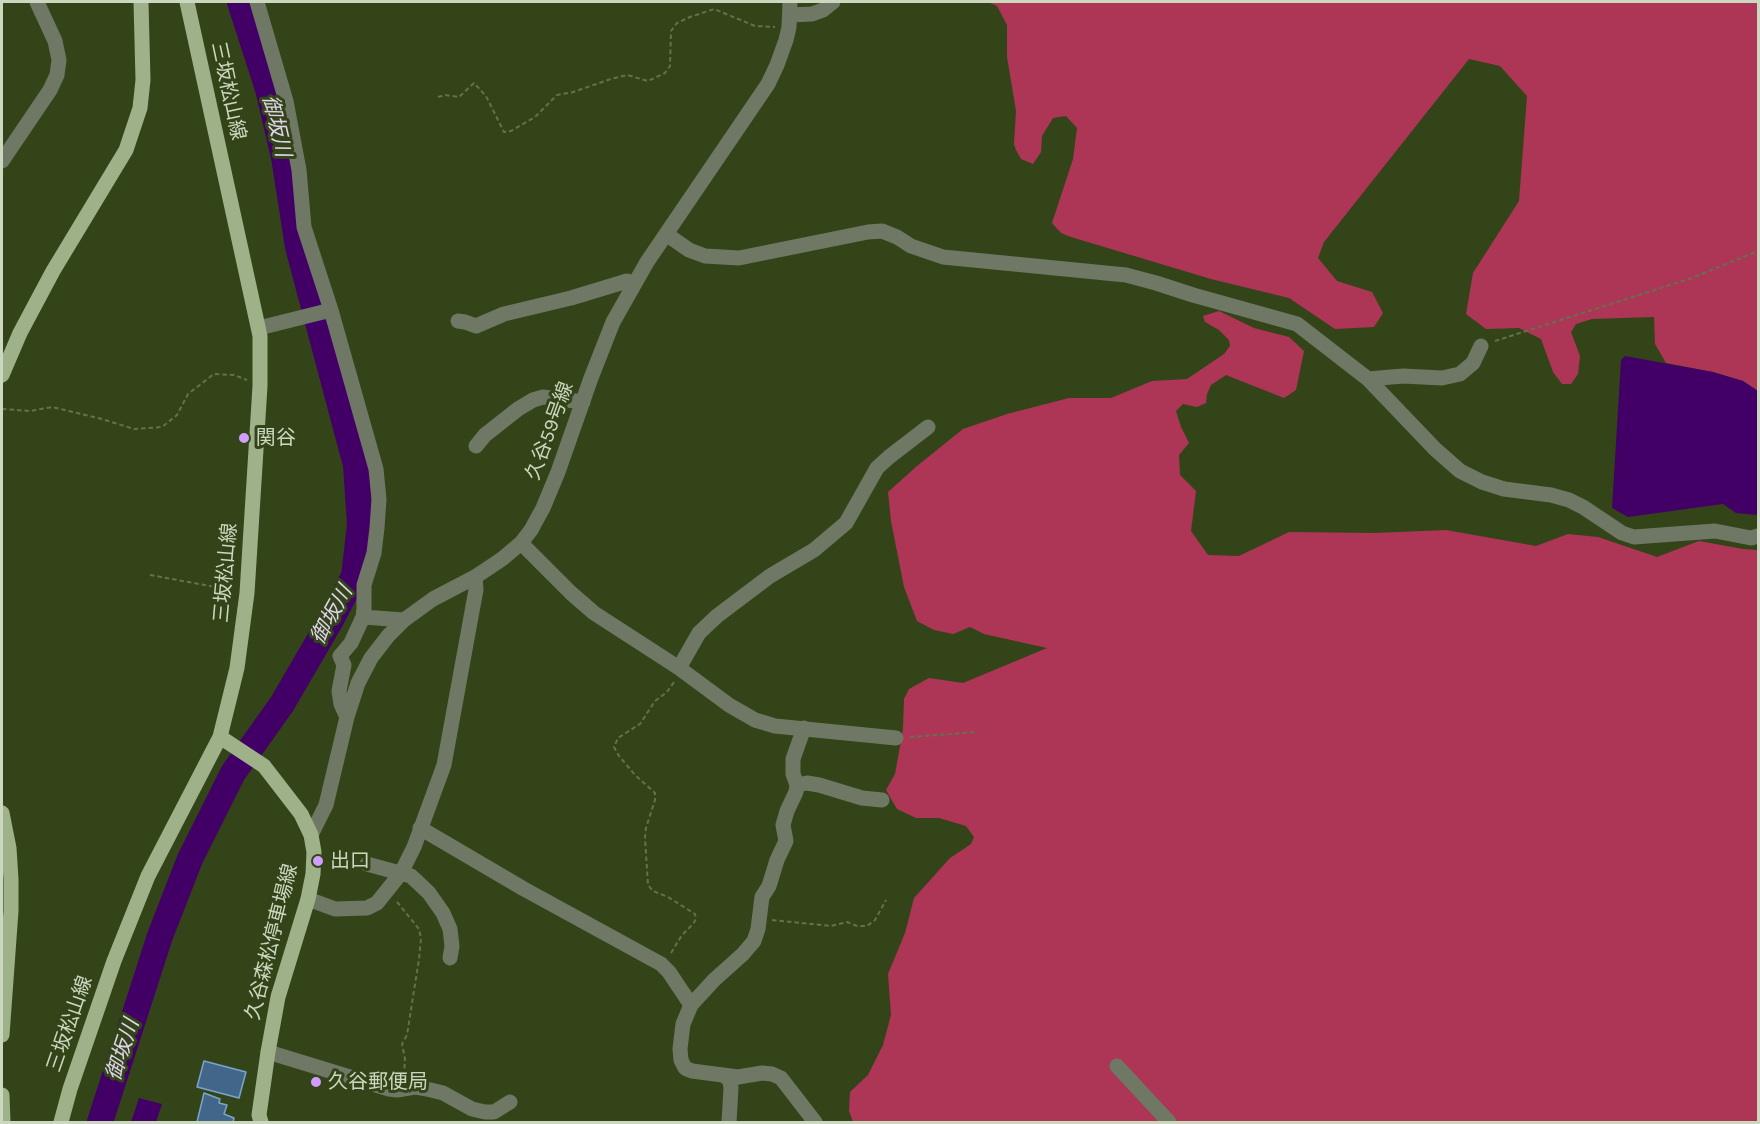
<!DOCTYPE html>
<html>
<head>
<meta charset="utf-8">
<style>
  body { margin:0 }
  #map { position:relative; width:1760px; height:1124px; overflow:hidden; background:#334419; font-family:Karla,sans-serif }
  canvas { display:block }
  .frame { position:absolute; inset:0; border:3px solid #ccd7bf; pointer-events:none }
</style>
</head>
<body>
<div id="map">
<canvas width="1760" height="1124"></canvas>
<div class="frame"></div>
</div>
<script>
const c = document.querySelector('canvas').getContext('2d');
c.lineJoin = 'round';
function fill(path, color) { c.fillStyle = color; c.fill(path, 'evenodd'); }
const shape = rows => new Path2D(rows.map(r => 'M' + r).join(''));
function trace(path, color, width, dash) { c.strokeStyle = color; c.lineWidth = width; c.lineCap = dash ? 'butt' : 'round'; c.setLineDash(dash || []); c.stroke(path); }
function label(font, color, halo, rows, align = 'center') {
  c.font = font + ' Karla,"Noto Sans JP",sans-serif'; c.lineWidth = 6; c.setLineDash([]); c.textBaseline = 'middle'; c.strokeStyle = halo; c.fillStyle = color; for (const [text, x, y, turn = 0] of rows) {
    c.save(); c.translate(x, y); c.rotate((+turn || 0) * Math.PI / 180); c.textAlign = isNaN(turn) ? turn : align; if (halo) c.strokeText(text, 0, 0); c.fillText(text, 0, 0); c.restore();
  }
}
fill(shape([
  [988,2,1758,2,1758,391,1743,381,1713,372,1666,363,1655,344,1654,317,1592,319,1576,324,1571,332,1580,356,1578,374,1571,384,1562,384,1553,372,1541,339,1519,328,1486,329,1466,314,1473,273,1519,201,1527,96,1500,66,1469,59,1324,242,1318,258,1337,281,1372,292,1383,313,1374,327,1335,329,1289,298,1211,279,1071,237,1061,233,1052,223,1073,159,1077,128,1066,116,1053,118,1042,136,1041,152,1033,164,1021,159,1016,150,1014,144,1016,111,1007,57,1007,25,997,6],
  [1219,311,1254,328,1289,337,1304,351,1296,390,1284,398,1226,375,1211,385,1207,394,1206,403,1197,407,1183,404,1176,411,1181,427,1189,443,1179,455,1180,475,1196,491,1191,531,1208,555,1239,556,1289,532,1375,533,1446,530,1536,546,1568,534,1598,537,1657,557,1699,541,1743,549,1758,550,1758,1122,853,1122,849,1111,850,1092,868,1075,883,1045,891,1015,888,974,905,933,914,898,950,858,971,844,974,837,966,826,939,818,916,818,897,809,886,790,895,774,903,729,904,699,909,689,929,678,963,683,1047,648,984,634,970,627,953,634,934,630,917,621,904,587,891,521,888,492,917,466,963,429,1007,414,1069,398,1111,398,1152,381,1187,379,1224,354,1230,346,1229,340,1219,330,1205,322,1203,316]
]), '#ad3657');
fill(shape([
  [1625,356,1713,372,1743,381,1758,391,1758,515,1736,513,1723,504,1628,517,1612,508,1621,360],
  [139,1098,162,1104,156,1122,131,1122]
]), '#420066');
trace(shape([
  [100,1122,160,936,190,859,233,773,282,704,331,620,354,576,360,525,356,465,298,247,284,157,268,89,240,2]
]), '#420066', 26);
const building = shape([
  [204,1061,246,1072,239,1098,197,1087,204,1061],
  [204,1093,220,1099,219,1103,227,1105,224,1114,234,1118,233,1122,197,1122,204,1093]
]);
fill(building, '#416689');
trace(building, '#7da4ca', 1.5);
trace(shape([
  [438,97,445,95,459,97,474,83,486,96,504,132,511,131,535,117,557,95,573,92,611,79,627,75,648,81,665,73,670,66,671,31,677,23,690,17,714,9,755,26,775,27],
  [1495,341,1692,278,1758,251],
  [2,409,30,411,52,407,102,419,134,429,162,427,177,415,188,394,214,374,234,375,247,380],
  [150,575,232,590],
  [910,737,978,732],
  [397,902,419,929,421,939,419,959,407,1035,402,1044,405,1059,404,1074],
  [772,920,831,926,847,922,857,926,867,926,875,920,886,900],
  [671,953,682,935,693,924,696,919,695,914,668,897,653,891,648,885,645,838,646,828,655,800,655,793,635,775,619,756,614,747,618,738,640,724,655,701,667,692,674,682]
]), '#63724d', 2, [4.5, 3]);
trace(shape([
  [257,2,286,101,299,170,304,227,331,310,376,469,379,499,377,528,374,553,364,585,364,609,363,617,351,643,340,656,344,665,339,691,341,704,347,717],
  [790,15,812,14,823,10,833,2],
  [2,161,50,90,57,75,59,60,55,41,37,2],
  [666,234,689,250,705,256,739,258,868,232,882,231,897,237,911,246,943,257,1126,275,1156,283,1193,295,1297,324,1368,379,1435,449,1460,471,1482,482,1504,489,1551,495,1569,500,1583,507,1622,533,1634,537,1715,531,1751,538,1758,536],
  [458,321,465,322,476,326,504,314,571,298,627,281,634,283],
  [259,328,331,310],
  [1368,379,1403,376,1442,378,1460,374,1473,363,1481,346],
  [476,446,485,435,518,409,533,400,543,397,583,402],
  [521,543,571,593,594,613,679,668,729,705,755,720,775,726,896,738],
  [363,617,404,620],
  [679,668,699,633,717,616,770,576,814,550,846,523,877,468,889,457,928,427],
  [804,728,793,759,793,774,797,785,796,792,787,811,783,825,786,841,777,860,769,886,762,897,758,929,754,941,743,954,714,980,691,1005,683,1024,680,1049,681,1060,685,1068,692,1071,738,1077,762,1073,772,1074,781,1078,815,1122],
  [797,785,807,783,819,785,862,798,882,800],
  [420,828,524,889,661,964,669,972,691,1005],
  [311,835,326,805,347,717,358,683,371,658,388,636,404,620,433,599,475,577,502,559,521,543,531,530,543,508,558,472,591,378,613,322,647,262,768,84,777,65,786,40,789,27,790,2],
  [367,864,411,876,429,893,443,913,450,929,452,946,450,958],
  [308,899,335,909,367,908,377,903,401,873,414,847,444,765,473,606,476,590,475,577],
  [268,1052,389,1089,397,1090,415,1087,431,1090,443,1093,472,1109,485,1112,494,1112,510,1102],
  [1117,1066,1169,1122],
  [725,1076,730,1081,731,1088,729,1122]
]), '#6f7865', 15);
trace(shape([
  [2,375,20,333,53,271,126,150,140,108,143,80,141,2],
  [220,737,264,766,301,814,311,835,314,852,313,874,308,899,278,997,268,1052,259,1115,261,1122],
  [2,813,9,848,11,879,11,911,2,1035],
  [2,1095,3,1122],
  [61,1122,70,1089,114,961,148,876,220,737,237,668,247,593,260,386,260,336,187,2]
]), '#9fb189', 15);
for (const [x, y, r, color] of [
  [244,438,6,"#d19dfe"],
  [318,861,6,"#d19dfe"],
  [316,1082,6,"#d19dfe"]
]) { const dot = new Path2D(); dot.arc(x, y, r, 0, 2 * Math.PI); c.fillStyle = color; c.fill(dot); trace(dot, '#334419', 2); }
label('20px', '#ccd7bf', '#334419', [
  ["三坂松山線",228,91,78],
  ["久谷59号線",550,431,-70],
  ["三坂松山線",226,573,-85],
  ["久谷森松停車場線",272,942,-76],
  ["三坂松山線",70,1024,-71]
]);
label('20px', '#ccd7bf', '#334419', [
  ["関谷",256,438],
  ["出口",330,861],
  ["久谷郵便局",328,1082]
], 'left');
label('italic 21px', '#e0d4ed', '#334419', [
  ["御坂川",276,126,77],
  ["御坂川",332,615,-61],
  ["御坂川",123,1050,-72]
]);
</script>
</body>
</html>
